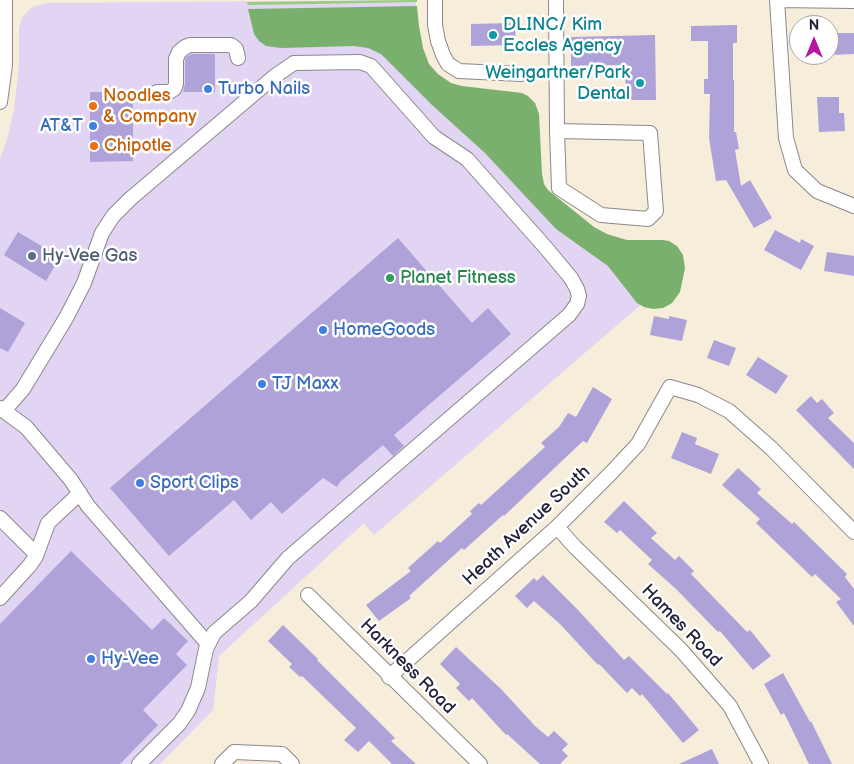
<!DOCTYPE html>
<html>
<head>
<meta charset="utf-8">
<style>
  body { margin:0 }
  #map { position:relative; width:854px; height:764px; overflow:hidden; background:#f6eddb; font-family:"Balsamiq Sans",sans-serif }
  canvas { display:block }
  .north { position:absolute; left:789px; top:15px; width:50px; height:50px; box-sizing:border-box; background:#fff; border:1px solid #a7a7b1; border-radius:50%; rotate:0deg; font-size:14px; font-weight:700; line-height:20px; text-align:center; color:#22223b }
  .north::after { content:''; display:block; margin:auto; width:18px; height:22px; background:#b5179e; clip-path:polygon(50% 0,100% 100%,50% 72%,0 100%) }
</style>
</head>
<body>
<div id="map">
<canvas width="854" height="764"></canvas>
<div class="north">N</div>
</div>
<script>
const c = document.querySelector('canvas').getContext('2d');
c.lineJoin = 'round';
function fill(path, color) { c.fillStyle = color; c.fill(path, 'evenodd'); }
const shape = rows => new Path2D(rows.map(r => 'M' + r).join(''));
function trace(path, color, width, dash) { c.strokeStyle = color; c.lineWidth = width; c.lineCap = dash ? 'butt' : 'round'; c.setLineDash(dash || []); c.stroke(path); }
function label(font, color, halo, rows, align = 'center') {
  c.font = font + ' "Balsamiq Sans",sans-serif'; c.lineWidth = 5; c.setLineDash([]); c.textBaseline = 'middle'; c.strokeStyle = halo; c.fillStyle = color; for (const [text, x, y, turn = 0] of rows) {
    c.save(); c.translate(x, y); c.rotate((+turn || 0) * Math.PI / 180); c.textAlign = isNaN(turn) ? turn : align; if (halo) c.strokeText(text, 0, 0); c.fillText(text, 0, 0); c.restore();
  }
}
fill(shape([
  [416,0,416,53,645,301,374,535,364,523,219,656,213,710,160,764,0,764,0,159,8,136,14,110,19,65,19,28,22,18,28,11,35,6,47,3]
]), '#e2d4f3');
fill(shape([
  [417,0,417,2,315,4,248,5,247,2]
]), '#99cd7e');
fill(shape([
  [417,6,419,26,423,48,429,64,438,74,451,83,462,86,522,93,528,96,535,103,539,114,542,174,544,184,548,190,594,227,607,234,627,240,662,240,669,241,677,246,683,255,685,268,680,292,672,303,663,308,653,309,644,307,637,303,608,266,556,229,485,153,432,105,381,54,368,48,354,46,281,48,266,46,259,41,254,34,248,9]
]), '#7ab06d');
fill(shape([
  [515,23,516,45,471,46,471,24],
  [737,25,737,43,733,43,733,80,734,80,734,132,736,132,739,149,735,150,741,186,750,180,772,218,754,228,726,180,716,181,709,138,710,94,704,94,704,79,708,79,708,41,691,41,691,26],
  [829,33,854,33,854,54,829,55],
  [655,35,656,100,626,100,625,65,571,66,571,37],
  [192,54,215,54,215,92,183,92,185,84,185,61,186,57],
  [90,92,133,92,133,161,90,162],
  [817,97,839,97,839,113,844,113,845,131,819,132],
  [775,230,800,243,801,239,814,246,801,270,764,250],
  [18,232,60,257,46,281,4,255],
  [398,238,472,323,488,308,511,334,394,435,404,446,393,456,383,445,340,482,337,487,323,478,282,514,271,502,251,520,234,500,169,556,110,488],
  [827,252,854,256,854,276,824,271],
  [0,308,25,323,8,352,0,348],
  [654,316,669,319,669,316,687,320,682,341,650,335],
  [714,340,736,348,729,366,707,358],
  [758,357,788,376,776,394,746,375],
  [593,387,612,399,587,443,583,441,504,516,503,515,464,550,462,548,409,596,411,598,379,621,366,605,411,571,408,568,438,541,440,543,472,514,470,511,479,503,481,505,545,447,541,443,559,427,568,413,576,417],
  [811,396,817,403,822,399,834,413,828,418,854,443,854,469,796,410],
  [682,432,697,438,695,444,719,454,711,474,671,458],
  [738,468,761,489,757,493,792,524,794,522,847,574,845,577,854,589,854,626,836,602,841,599,815,574,812,577,756,523,760,519,722,485],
  [624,501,657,533,651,538,675,560,679,556,694,571,691,574,747,632,750,630,771,656,753,670,720,631,718,632,676,589,648,564,652,560,620,530,617,533,604,522],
  [71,551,152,630,164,618,188,641,176,654,187,665,143,710,158,725,120,764,0,764,0,624],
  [543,575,578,610,624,660,629,656,667,694,668,693,699,730,683,743,642,694,640,696,632,688,627,693,599,664,598,665,560,624,534,601,527,608,515,596,534,578,537,581],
  [283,625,318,659,317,660,395,738,391,741,416,764,392,764,369,741,358,752,344,740,356,728,302,676,300,677,289,667,292,664,268,641],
  [456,647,502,690,535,726,548,737,554,731,568,744,562,750,568,756,560,764,540,764,507,734,506,735,472,698,469,701,456,688,460,684,440,664],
  [783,673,810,722,811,721,832,764,809,764,784,713,781,715,764,684],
  [712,749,719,764,679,764]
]), '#aea2d9');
const minor = shape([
  [435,0,435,25,438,41,443,55,448,64,459,71,521,74],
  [556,0,557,131,559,188,601,215,648,219,656,211,650,133,557,131],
  [777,0,786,138,795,170,817,191,854,206],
  [777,0,854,1],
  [157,92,169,92,174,89,176,84,176,59,179,52,185,47,190,45,231,45,236,49,238,58],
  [0,102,5,65,5,0],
  [0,408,26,427,71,480,88,506,208,644],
  [4,411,23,389,66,318,84,283,102,233,113,216,130,199,275,76,294,63,360,62,371,66,434,137,467,159,546,248,571,278,577,289,579,296,577,304,569,315,288,558,251,601,214,633,206,649,198,688,188,711,179,724,139,764],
  [0,518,36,554],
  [557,527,575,547,681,650,730,706,761,764],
  [308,595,480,764],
  [0,598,30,565,36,556,48,523,80,493],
  [389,677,557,527,612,472,638,444,670,387,698,395,729,411,771,448,854,532],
  [222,764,234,752,282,754,292,764]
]);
trace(minor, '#8c888b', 16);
trace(minor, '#fff', 14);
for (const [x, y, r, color] of [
  [493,35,5,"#0f9aa8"],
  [640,83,5,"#0f9aa8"],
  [208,89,5,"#3f7fe0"],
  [93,106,5,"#e8710a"],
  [93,126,5,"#3f7fe0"],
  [94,146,5,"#e8710a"],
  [32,256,5,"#5c6f8a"],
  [390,278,5,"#2e9e5b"],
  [323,330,5,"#3f7fe0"],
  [262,384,5,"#3f7fe0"],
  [140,483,5,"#3f7fe0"],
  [91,659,5,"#3f7fe0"]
]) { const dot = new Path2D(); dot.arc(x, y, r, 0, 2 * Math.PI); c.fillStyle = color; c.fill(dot); trace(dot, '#fff', 2); }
label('18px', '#0d838f', '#fff', [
  ["DLINC/ Kim",503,25],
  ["Eccles Agency",503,46],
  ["Weingartner/Park",630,73,"right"],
  ["Dental",630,94,"right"]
], 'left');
label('18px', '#366cbe', '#fff', [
  ["Turbo Nails",218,89],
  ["AT&T",83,126,"right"],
  ["HomeGoods",333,330],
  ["TJ Maxx",272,384],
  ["Sport Clips",150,483],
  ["Hy-Vee",101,659]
], 'left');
label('18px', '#c56008', '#fff', [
  ["Noodles",103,96],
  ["& Company",103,117],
  ["Chipotle",104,146]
], 'left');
label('18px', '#4e5e75', '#fff', [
  ["Hy-Vee Gas",42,256]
], 'left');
label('18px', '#27864d', '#fff', [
  ["Planet Fitness",400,278]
], 'left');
label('18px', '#22223b', '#fff', [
  ["Heath Avenue South",527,526,-43],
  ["Hames Road",681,626,46],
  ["Harkness Road",407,667,45]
]);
</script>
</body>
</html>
